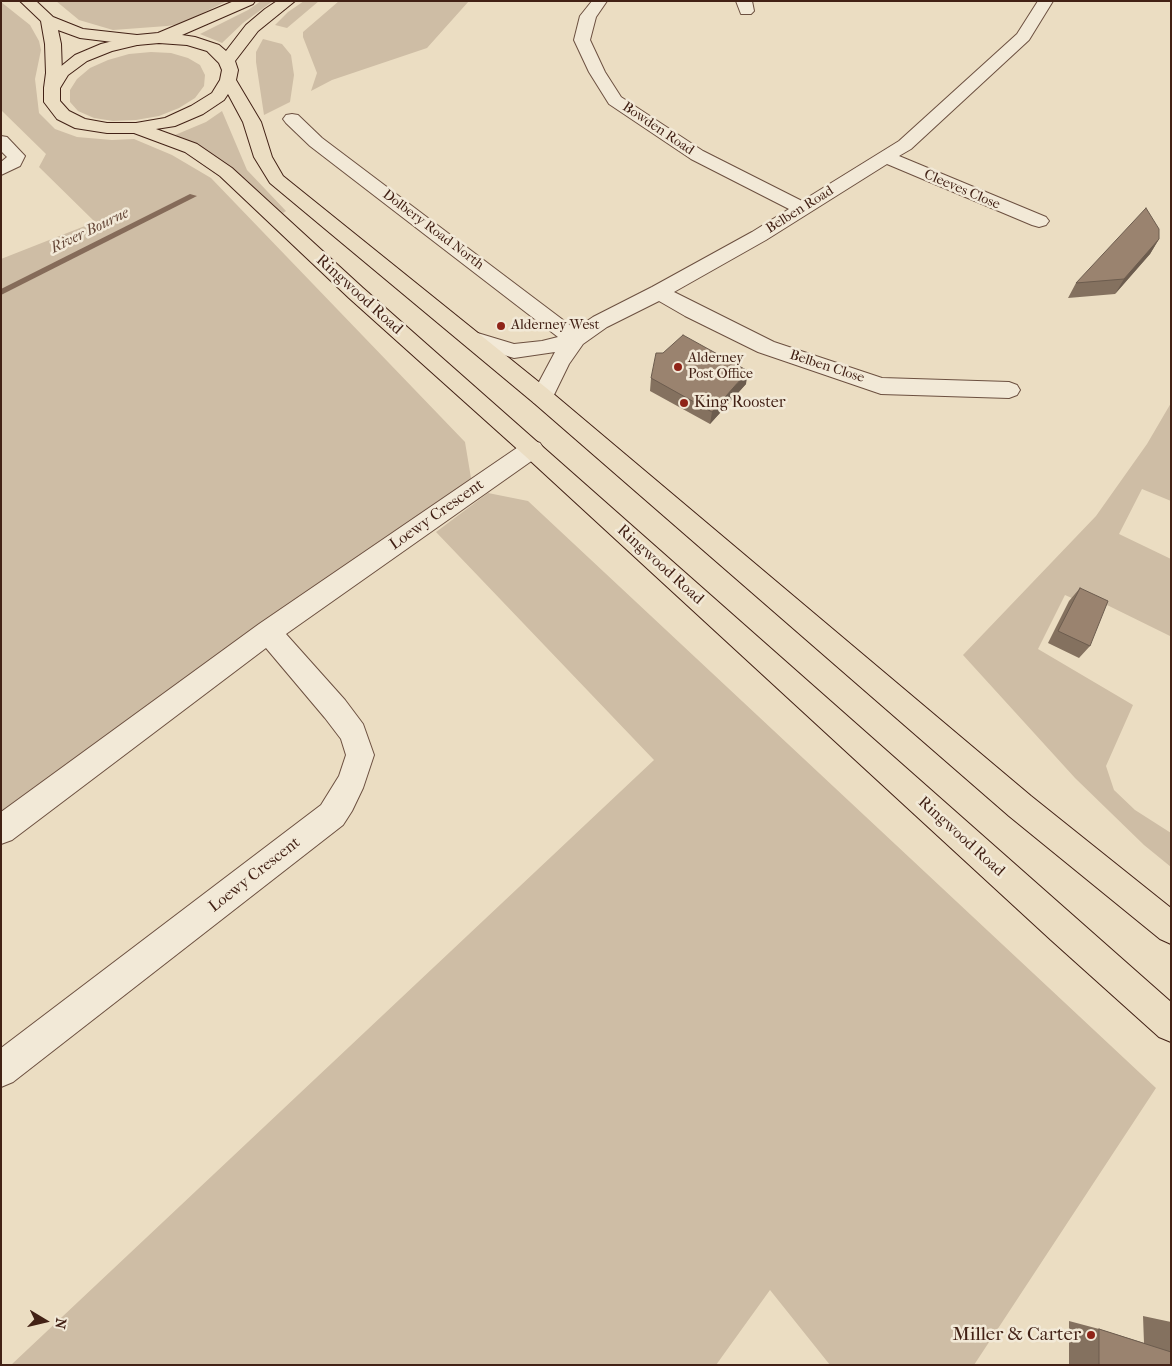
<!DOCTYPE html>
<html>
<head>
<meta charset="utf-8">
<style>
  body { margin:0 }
  #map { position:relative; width:1172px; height:1366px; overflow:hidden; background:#ebddc2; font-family:"IM FELL French Canon",serif }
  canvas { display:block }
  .frame { position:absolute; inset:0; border:2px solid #422115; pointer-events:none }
  .north { position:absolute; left:20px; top:1296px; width:50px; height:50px; -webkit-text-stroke:4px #f2e9d7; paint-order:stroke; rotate:99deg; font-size:14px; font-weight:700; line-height:20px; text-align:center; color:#422115 }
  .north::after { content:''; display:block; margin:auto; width:18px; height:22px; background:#422115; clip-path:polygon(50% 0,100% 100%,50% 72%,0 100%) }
</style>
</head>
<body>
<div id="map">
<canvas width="1172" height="1366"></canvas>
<div class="frame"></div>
<div class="north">N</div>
</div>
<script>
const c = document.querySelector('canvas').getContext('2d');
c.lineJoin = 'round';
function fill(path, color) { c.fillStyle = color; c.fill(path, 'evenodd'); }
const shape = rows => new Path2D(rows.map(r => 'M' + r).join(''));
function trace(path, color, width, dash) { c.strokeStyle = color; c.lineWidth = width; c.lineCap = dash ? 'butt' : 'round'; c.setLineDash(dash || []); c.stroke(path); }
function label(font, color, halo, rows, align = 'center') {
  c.font = font + ' "IM FELL French Canon",serif'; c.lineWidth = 5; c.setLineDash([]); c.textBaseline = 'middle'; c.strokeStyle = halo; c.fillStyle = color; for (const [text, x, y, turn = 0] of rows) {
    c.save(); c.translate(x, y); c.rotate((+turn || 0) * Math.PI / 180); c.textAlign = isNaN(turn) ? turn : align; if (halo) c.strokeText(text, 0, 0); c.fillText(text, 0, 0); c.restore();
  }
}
fill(shape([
  [56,1,227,1,181,24,167,26,113,30,79,20],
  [261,1,273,1,243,23,222,43,200,34,248,10],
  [304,1,319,1,287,28,275,25,288,12],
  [339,1,469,1,427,48,332,80,311,91,317,73,303,37,303,32],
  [1,2,30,25,39,41,41,50,35,79,39,113,55,129,77,137,112,140,134,139,172,155,211,178,465,442,473,490,1,830,1,259,95,222,39,167,46,154,1,110],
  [263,39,282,44,291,55,294,75,290,102,264,115,256,62,256,52],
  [151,52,171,53,188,58,200,65,205,75,204,86,195,98,179,108,159,116,136,120,113,121,94,118,78,111,70,102,70,90,77,79,90,68,108,60,129,54],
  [222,111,247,170,286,211,283,213,246,180,207,151,175,135,206,122],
  [1171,403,1171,501,1142,489,1119,534,1171,559,1170,636,1107,605,1103,612,1065,595,1038,649,1133,705,1106,766,1114,790,1135,810,1171,833,1171,867,1144,845,1075,778,963,655,1096,516,1147,444],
  [488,493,528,501,1156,1088,974,1365,830,1365,770,1290,716,1365,11,1365,654,760,436,532]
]), '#cebda5');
fill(shape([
  [190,194,197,196,1,295,1,289,190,194]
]), '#856b59');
const minor = shape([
  [592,1,607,1,596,17,590,40,605,72,621,97,703,151,802,201,899,141,1017,34,1038,1,1053,1,1029,40,911,149,899,156,1046,217,1049,221,1046,225,1039,227,1032,225,887,164,766,240,674,292,774,342,882,378,1009,382,1017,385,1020,390,1017,395,1009,398,881,394,758,352,685,316,659,301,607,327,583,344,569,364,550,403,542,405,534,403,531,397,555,352,514,358,463,343,460,338,463,333,471,331,514,344,542,341,558,337,310,146,286,123,283,119,286,115,292,114,298,115,322,138,575,329,593,317,652,287,752,232,789,209,691,159,609,104,589,72,574,40,580,16,592,1],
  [736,1,752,1,754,11,751,14,741,14,736,1],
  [1,136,7,137,25,156,20,166,1,175,1,162,7,157,1,151,1,136],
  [532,440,540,443,544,449,540,455,286,634,345,700,363,724,374,755,363,788,352,811,343,825,13,1082,1,1087,1,1048,321,805,339,776,346,755,341,739,325,718,266,648,12,840,1,844,1,812,259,624,524,443,532,440]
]);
const major = shape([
  [20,1,36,1,53,17,83,29,137,35,143,37,145,40,143,43,137,45,80,38,58,30,61,44,62,73,60,88,58,92,52,93,46,92,44,88,46,73,45,44,41,21,20,1]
]);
const highway = shape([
  [234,1,255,1,253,4,182,35,195,37,219,45,226,51,246,25,265,9,277,1,295,1,258,31,235,61,238,70,236,80,261,122,272,157,283,176,550,391,1031,796,1171,908,1171,944,1160,939,1009,816,534,403,270,183,254,157,243,122,228,94,224,100,203,114,175,126,156,129,197,144,232,168,363,288,1171,1002,1171,1042,1159,1037,1051,940,524,455,349,298,220,176,185,152,134,133,107,133,75,128,57,119,44,102,44,88,54,72,75,55,101,44,137,35,158,33,234,1],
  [159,43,187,45,207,51,219,63,222,70,220,80,212,93,191,106,165,118,136,123,107,123,85,119,69,111,60,101,60,88,68,75,87,61,112,51,137,45,159,43]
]);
trace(minor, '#6c5040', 2);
trace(major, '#422115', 2);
trace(highway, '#422115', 2);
fill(minor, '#f2e9d7');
fill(major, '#ebddc2');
fill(highway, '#ebddc2');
fill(shape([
  [1159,239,1150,254,1115,294,1068,298,1076,283],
  [651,378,746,384,710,424,650,391],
  [1080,588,1090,646,1079,658,1048,643,1069,601],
  [1143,1316,1171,1322,1171,1365,1069,1365,1069,1321,1099,1329,1144,1343]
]), '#84715f');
fill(shape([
  [1159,239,1150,254,1115,294,1124,279],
  [748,371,746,384,710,424,712,412]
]), '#6c5c4e');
const building = shape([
  [1146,208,1159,229,1159,239,1124,279,1076,283,1146,208],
  [683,335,748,371,712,412,651,378,656,353,663,353,683,335],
  [1080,588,1108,601,1090,646,1058,631,1080,588],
  [1099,1329,1171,1352,1171,1365,1099,1365,1099,1329]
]);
fill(building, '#9a836f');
trace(building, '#6c5c4e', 1);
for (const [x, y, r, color] of [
  [501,326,5,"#8f2418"],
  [678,367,5,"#8f2418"],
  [684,403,5,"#8f2418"],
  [1091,1335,5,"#8f2418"]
]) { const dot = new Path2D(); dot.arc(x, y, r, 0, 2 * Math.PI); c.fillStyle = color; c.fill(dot); trace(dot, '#f2e9d7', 2); }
label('14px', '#422115', '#f2e9d7', [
  ["Bowden Road",658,129,34],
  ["Cleeves Close",962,190,23],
  ["Belben Road",800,210,-32],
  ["Dolbery Road North",433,230,37],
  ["Belben Close",827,367,18]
]);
label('14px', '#422115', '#f2e9d7', [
  ["Alderney West",511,326],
  ["Alderney",688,359],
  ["Post Office",688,375]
], 'left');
label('italic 15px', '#644637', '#f2e9d7', [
  ["River Bourne",90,231,-26]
]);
label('16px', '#422115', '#f2e9d7', [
  ["Ringwood Road",359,295,42],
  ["Loewy Crescent",437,515,-35],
  ["Ringwood Road",660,565,42],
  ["Ringwood Road",961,837,42],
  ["Loewy Crescent",255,875,-38]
]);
label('16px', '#422115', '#f2e9d7', [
  ["King Rooster",694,403]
], 'left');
label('19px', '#422115', '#f2e9d7', [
  ["Miller & Carter",1081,1335]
], 'right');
</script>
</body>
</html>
